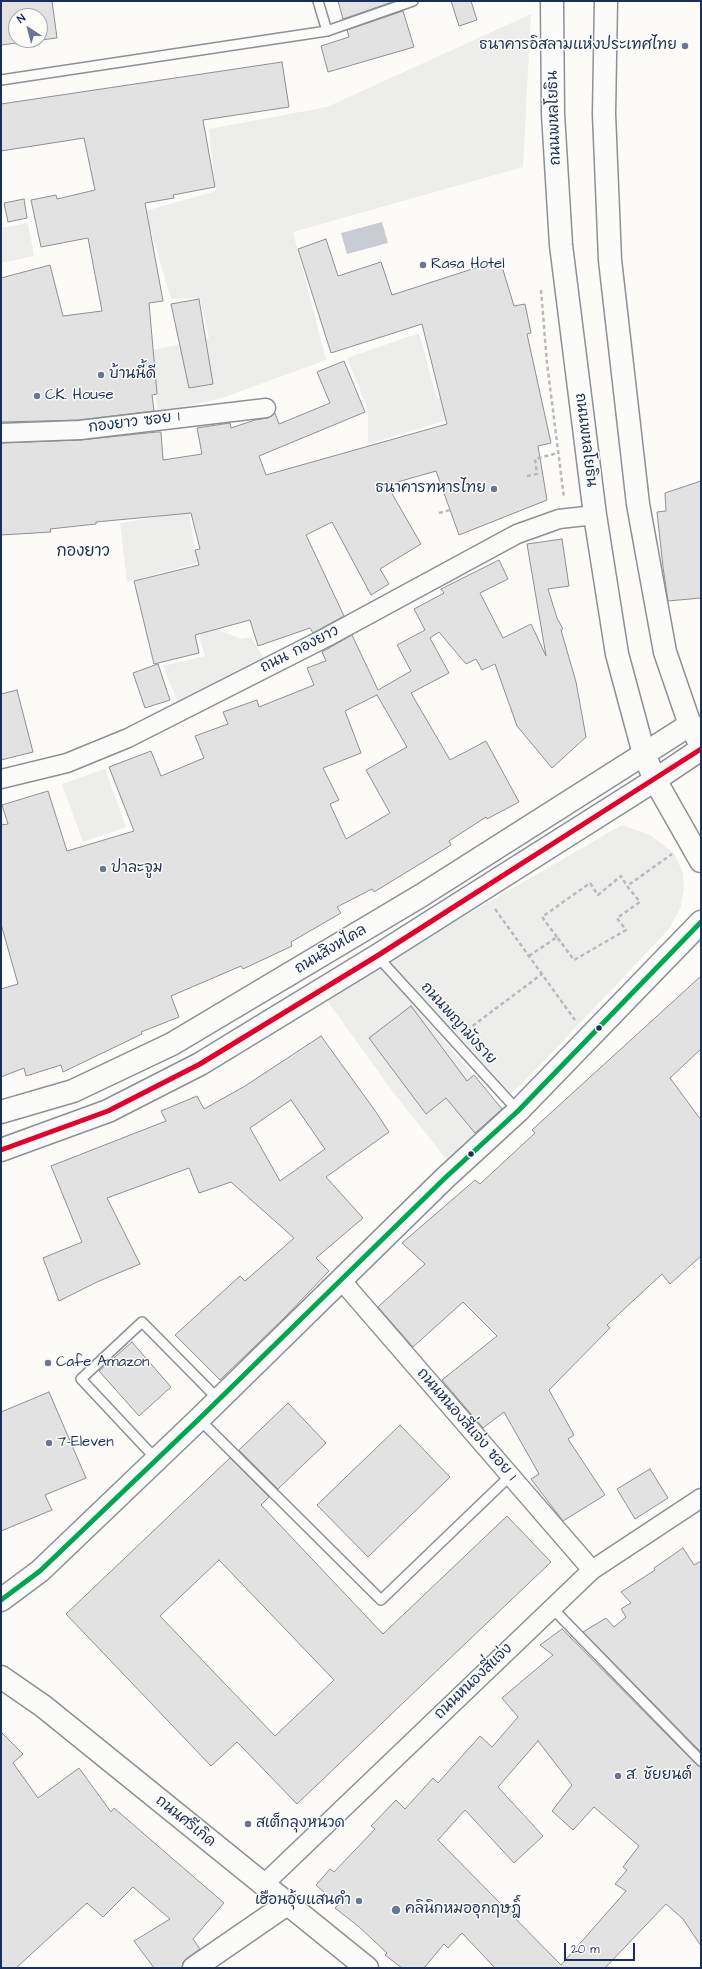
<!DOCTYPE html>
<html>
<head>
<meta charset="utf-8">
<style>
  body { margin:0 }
  #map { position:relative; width:702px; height:1969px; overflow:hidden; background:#fcfbf8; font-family:"Architects Daughter",sans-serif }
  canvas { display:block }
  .frame { position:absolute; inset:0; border:2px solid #1b2f5e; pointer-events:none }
  .north { position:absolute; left:8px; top:8px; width:40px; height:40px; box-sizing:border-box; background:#fdfcf7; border:1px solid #a3aaba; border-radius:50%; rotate:324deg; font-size:11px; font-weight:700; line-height:16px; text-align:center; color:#1b2f5e }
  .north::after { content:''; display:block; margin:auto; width:14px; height:18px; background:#6a7694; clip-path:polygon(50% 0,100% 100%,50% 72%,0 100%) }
  .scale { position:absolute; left:564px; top:1943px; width:71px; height:18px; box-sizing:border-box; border:2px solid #1b2f5e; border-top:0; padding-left:5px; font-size:12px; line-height:14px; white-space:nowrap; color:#1b2f5e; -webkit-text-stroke:3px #fdfcf7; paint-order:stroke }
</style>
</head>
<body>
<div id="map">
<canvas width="702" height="1969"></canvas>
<div class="frame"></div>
<div class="north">N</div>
<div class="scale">20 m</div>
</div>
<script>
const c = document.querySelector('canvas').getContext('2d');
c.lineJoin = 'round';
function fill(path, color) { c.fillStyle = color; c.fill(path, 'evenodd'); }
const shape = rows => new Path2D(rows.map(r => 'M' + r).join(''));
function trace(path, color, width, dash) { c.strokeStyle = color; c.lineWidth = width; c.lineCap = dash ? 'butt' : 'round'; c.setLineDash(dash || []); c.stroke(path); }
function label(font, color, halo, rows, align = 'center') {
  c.font = font + ' "Architects Daughter","Playpen Sans Thai",sans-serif'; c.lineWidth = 3; c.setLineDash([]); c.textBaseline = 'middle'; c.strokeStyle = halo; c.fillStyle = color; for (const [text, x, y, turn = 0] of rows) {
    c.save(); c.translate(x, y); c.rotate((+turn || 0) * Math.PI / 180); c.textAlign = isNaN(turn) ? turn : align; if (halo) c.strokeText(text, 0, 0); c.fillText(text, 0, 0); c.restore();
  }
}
fill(shape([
  [531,14,523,167,293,232,326,360,222,398,158,413,148,351,209,338,200,298,171,299,145,211,216,191,209,129,327,107],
  [28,223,34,256,1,263,1,228],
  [419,333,437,399,468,390,473,412,368,444,368,410,347,358],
  [189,512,197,563,127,582,120,523],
  [216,629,242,639,251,637,264,659,179,705,163,666,205,656,197,630],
  [105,769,126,827,83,842,62,784],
  [622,825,650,835,674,853,683,873,684,888,681,906,670,928,522,1084,511,1093,388,960],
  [380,966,503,1110,447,1160,393,1092,326,999]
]), '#ededec');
fill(shape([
  [382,222,388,243,347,254,341,233]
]), '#c9ccd4');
const building = shape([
  [1,1,52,1,57,38,1,45,1,1],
  [16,16,40,16,40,40,16,40,16,16],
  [338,1,395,1,343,19,338,1],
  [451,1,471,1,477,20,459,26,451,1],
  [403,11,414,47,328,72,321,46,349,37,347,30,403,11],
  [282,62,289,107,203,120,215,187,173,195,174,198,145,203,163,301,149,303,157,394,152,395,154,411,79,420,1,422,1,278,50,265,63,316,102,311,88,238,41,247,31,200,56,195,57,199,95,190,84,138,1,151,1,104,282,62],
  [24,199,27,218,8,222,4,203,24,199],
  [326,239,338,276,381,262,392,295,500,260,514,306,525,304,531,333,527,334,551,443,538,446,547,500,459,535,436,471,387,485,421,544,380,569,389,584,371,595,332,522,306,535,344,616,313,633,310,628,258,646,250,620,195,635,199,653,154,664,134,581,199,565,195,550,200,549,191,513,96,522,96,524,50,529,51,532,1,535,1,443,80,440,157,432,161,432,163,460,202,454,197,428,230,423,231,428,255,420,268,418,275,413,279,424,330,403,317,372,344,361,365,412,259,456,266,475,447,424,422,324,331,353,298,249,326,239],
  [199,299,213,384,189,388,171,304,199,299],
  [701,481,701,598,668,601,663,567,657,512,666,511,665,493,701,481],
  [562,539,569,586,548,589,557,618,563,629,561,630,576,682,586,737,552,768,517,726,495,664,482,670,476,659,466,664,439,632,430,638,449,673,411,693,450,760,486,741,519,802,487,819,486,817,449,841,451,845,374,892,372,889,337,907,341,913,291,942,292,946,243,969,241,966,171,996,179,1017,141,1032,142,1034,63,1072,61,1065,26,1076,24,1068,1,1077,1,989,18,984,1,924,1,825,8,824,2,805,48,791,67,851,134,831,109,767,151,751,161,776,204,758,195,736,228,724,223,712,257,700,259,707,314,685,307,668,326,661,322,652,352,635,378,690,411,671,397,645,425,630,414,609,444,593,441,589,499,560,508,579,480,593,503,638,531,624,546,656,527,544,562,539],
  [377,695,407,747,366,770,390,813,346,839,330,804,339,800,323,768,361,753,345,711,377,695],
  [158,664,170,700,145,708,133,673,158,664],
  [17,690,33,752,1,760,1,694,17,690],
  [701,976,701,1049,670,1078,701,1120,701,1256,670,1284,662,1274,607,1325,610,1328,549,1390,574,1435,568,1439,605,1495,563,1521,531,1479,539,1474,504,1412,483,1428,442,1380,497,1336,463,1302,413,1347,378,1307,425,1264,402,1243,475,1180,480,1184,535,1133,532,1130,701,976],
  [411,1006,467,1081,474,1075,502,1109,475,1133,446,1098,426,1114,369,1038,411,1006],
  [321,1036,376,1112,389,1132,326,1177,363,1218,316,1258,329,1271,285,1317,220,1380,175,1335,240,1276,245,1281,294,1238,231,1182,199,1193,189,1168,107,1198,140,1264,97,1282,59,1301,43,1258,82,1242,51,1166,166,1121,161,1111,197,1096,204,1109,245,1086,321,1036],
  [291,1100,325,1149,280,1181,250,1128,291,1100],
  [132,1342,171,1387,139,1416,99,1371,132,1342],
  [49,1392,86,1478,45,1495,52,1510,1,1531,1,1412,49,1392],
  [288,1403,326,1443,278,1489,239,1450,288,1403],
  [400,1425,450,1477,368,1557,317,1505,400,1425],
  [230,1458,269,1497,261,1505,383,1634,507,1516,551,1562,297,1804,237,1742,211,1766,66,1614,230,1458],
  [219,1560,334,1680,275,1736,160,1616,219,1560],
  [650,1469,668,1498,635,1519,617,1489,650,1469],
  [683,1548,694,1565,701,1561,701,1752,583,1632,606,1618,614,1627,626,1617,621,1609,631,1603,621,1592,655,1570,654,1568,683,1548],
  [562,1629,697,1765,701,1767,701,1946,683,1919,666,1904,605,1968,495,1968,462,1933,448,1948,444,1944,424,1968,402,1968,385,1955,387,1953,358,1926,335,1908,338,1905,316,1885,330,1869,334,1872,375,1829,371,1826,396,1800,405,1809,433,1778,438,1783,480,1736,492,1747,518,1717,502,1698,553,1655,540,1645,562,1629],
  [538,1741,572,1785,552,1811,573,1830,594,1807,639,1846,623,1867,627,1870,615,1884,626,1891,561,1965,438,1840,465,1810,514,1863,543,1836,498,1787,538,1741],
  [1,1732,23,1754,13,1763,38,1798,79,1768,111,1812,114,1808,224,1903,193,1939,200,1949,187,1958,183,1962,182,1968,154,1968,134,1941,170,1919,133,1887,103,1917,87,1903,16,1968,1,1968,1,1732]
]);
fill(building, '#e2e2e2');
trace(building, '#8c9097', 1);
const service = shape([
  [318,1,327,31],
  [1,80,327,31,413,1],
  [377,956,518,1111],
  [199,1419,381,1600,510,1476],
  [156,1459,81,1379,142,1322,219,1400],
  [552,1608,701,1761]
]);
const minor = shape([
  [1,433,80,430,266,408],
  [1,779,67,763,128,738,327,637,517,534,559,519,595,515],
  [341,1280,592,1570],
  [263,1885,592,1570,701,1498]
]);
const tertiary = shape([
  [1,1677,43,1706,367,1968],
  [194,1968,287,1904]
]);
const secondary = shape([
  [1,1112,73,1091,172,1044,422,895,644,754],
  [1,1150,108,1111,200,1064,377,956,655,780],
  [1,1600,40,1571,199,1419,445,1178,518,1111,701,922]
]);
const primary = shape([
  [552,1,553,114,561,245,595,515,617,654,644,754,655,780,701,861],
  [606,1,604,114,610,260,638,504,665,652,688,719,701,746],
  [644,754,691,724],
  [655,780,701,749]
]);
trace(service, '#8c9097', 12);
trace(minor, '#8c9097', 21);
trace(tertiary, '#8c9097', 25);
trace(secondary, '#8c9097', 25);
trace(primary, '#8c9097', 25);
trace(shape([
  [541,290,547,363,564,498],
  [527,476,537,474,535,459,558,453],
  [439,513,450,510],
  [495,909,575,1020],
  [557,937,542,917,590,883,598,895,621,876,627,886],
  [529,956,557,937,574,960,626,930,617,918,640,902,627,886,672,854],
  [467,1030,542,974]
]), '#b6b9bd', 2.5, [4, 3]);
trace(service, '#fbfbf9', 9);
trace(minor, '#fbfbf9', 18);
trace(tertiary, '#fbfbf9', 22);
trace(secondary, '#fbfbf9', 22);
trace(primary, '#fbfbf9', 22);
trace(shape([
  [1,1600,40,1571,199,1419,445,1178,518,1111,701,922]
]), '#00a651', 5);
trace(shape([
  [1,1150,108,1111,200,1064,377,956,701,749]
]), '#e4002b', 5);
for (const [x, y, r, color] of [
  [685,46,4,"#6a7694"],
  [423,265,4,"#6a7694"],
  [101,375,4,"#6a7694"],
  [37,396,4,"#6a7694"],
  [494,489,4,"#6a7694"],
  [103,869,4,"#6a7694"],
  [599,1028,3.5,"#1b2f5e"],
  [471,1154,3.5,"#1b2f5e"],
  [48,1363,4,"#6a7694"],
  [49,1443,4,"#6a7694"],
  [618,1776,4,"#6a7694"],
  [248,1824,4,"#6a7694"],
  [359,1901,4,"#6a7694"],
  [396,1910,5,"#6a7694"]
]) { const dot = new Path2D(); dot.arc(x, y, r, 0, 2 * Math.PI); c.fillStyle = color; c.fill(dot); trace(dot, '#fdfcf7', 1.5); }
label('15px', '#1b2f5e', '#fdfcf7', [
  ["ธนาคารอิสลามแห่งประเทศไทย",677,46,"right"],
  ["Rasa Hotel",431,265],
  ["บ้านนี้ดี",109,375],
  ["CK. House",45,396],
  ["ธนาคารทหารไทย",486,489,"right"],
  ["ปาละจูม",111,869],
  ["Cafe Amazon",56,1363],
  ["7-Eleven",57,1443],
  ["ส. ชัยยนต์",626,1776],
  ["สเต็กลุงหนวด",256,1824],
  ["เฮือนอุ้ยแสนคำ",351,1901,"right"],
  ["คลินิกหมออุกฤษฎิ์",405,1910]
], 'left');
label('15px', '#1b2f5e', '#fdfcf7', [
  ["ถนนพหลโยธิน",555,118,-92],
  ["กองยาว ซอย 1",134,423,-7],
  ["ถนนพหลโยธิน",585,440,83],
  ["ถนน กองยาว",300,650,-27],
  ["ถนนสิงหไคล",331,950,-31],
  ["ถนนพญามังราย",458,1024,48],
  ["ถนนหนองสี่แจ่ง ซอย 1",466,1425,49],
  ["ถนนหนองสี่แจ่ง",474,1682,-44],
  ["ถนนศรีเกิด",185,1822,39]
]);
label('16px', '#1b2f5e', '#fdfcf7', [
  ["กองยาว",83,553]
]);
</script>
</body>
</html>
